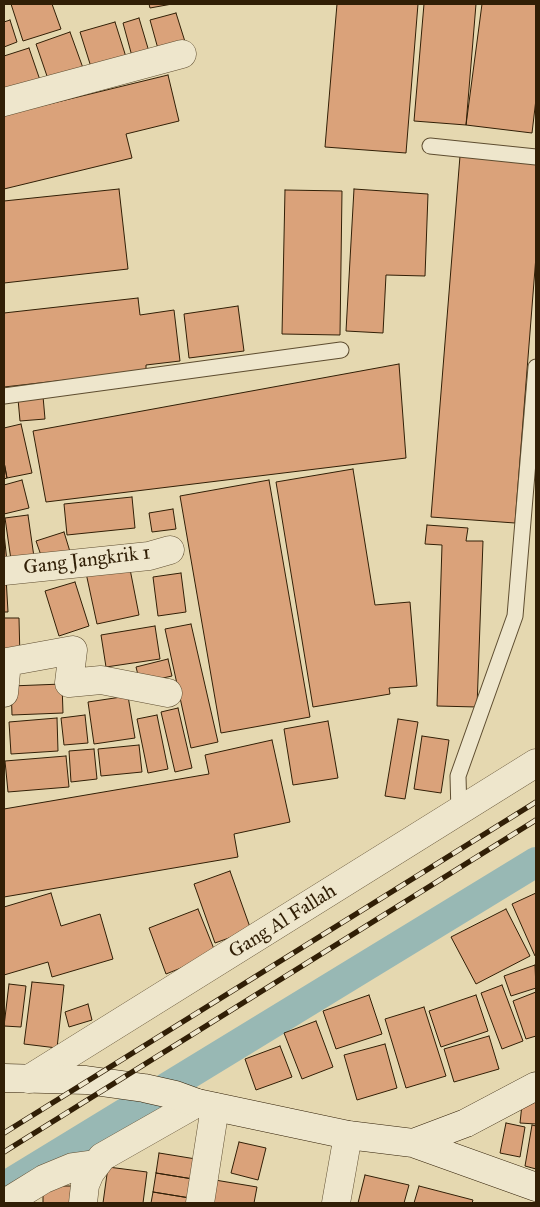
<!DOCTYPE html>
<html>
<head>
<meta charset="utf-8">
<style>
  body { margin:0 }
  #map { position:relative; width:540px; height:1207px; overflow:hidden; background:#e5d8b0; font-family:"IM FELL Great Primer",serif }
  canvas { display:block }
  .frame { position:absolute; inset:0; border:5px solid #311f06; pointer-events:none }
</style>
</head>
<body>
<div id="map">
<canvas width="540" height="1207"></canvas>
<div class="frame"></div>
</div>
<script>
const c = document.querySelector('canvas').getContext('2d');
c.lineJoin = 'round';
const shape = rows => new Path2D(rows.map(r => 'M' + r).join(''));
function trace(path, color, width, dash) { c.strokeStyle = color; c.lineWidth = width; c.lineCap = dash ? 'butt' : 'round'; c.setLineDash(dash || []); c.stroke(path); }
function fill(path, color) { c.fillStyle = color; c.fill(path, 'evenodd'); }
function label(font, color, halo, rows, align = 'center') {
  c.font = font + ' "IM FELL Great Primer",serif'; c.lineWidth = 4.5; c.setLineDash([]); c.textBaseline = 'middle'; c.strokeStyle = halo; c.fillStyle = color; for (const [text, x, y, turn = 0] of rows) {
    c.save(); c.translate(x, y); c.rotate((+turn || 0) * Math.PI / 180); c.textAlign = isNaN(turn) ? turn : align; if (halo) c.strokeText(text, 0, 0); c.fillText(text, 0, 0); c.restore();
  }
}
trace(shape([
  [4,1187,536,862]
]), '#98b8b4', 30);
const building = shape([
  [11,4,52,4,61,29,23,41,11,4],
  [149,4,172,4,150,8,149,4],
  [337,4,418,4,406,153,325,147,337,4],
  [424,4,476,4,466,125,414,121,424,4],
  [482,4,536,4,536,99,532,133,466,125,482,4],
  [176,13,187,48,160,56,150,20,176,13],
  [139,18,150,55,133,60,123,23,139,18],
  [10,20,17,42,4,47,4,22,10,20],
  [115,22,126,57,91,67,80,32,115,22],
  [70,32,83,68,48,79,36,44,70,32],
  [29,48,42,86,7,97,4,87,4,56,29,48],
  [168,75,179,121,126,134,132,158,4,189,4,115,168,75],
  [460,156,536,161,536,256,515,523,431,517,460,156],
  [119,189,128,269,4,283,4,201,119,189],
  [354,189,428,194,425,276,386,275,383,333,346,331,354,189],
  [285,190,342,191,340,335,282,334,285,190],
  [138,298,140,315,174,310,180,361,146,365,146,371,4,387,4,313,138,298],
  [238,306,244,351,189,358,184,314,238,306],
  [399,364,406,458,46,502,33,431,399,364],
  [43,396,45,419,20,421,18,399,43,396],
  [21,424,32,473,7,478,4,462,4,428,21,424],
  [4,462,7,478,4,479,4,462],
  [353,469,375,605,410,602,417,686,389,688,390,694,313,707,276,482,353,469],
  [22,480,29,508,4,514,4,485,22,480],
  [269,480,310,717,221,733,180,496,269,480],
  [132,497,135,528,67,535,64,504,132,497],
  [173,509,176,529,152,532,149,513,173,509],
  [28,515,34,557,11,560,5,518,28,515],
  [427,525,468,528,466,541,483,541,477,707,437,706,442,545,425,544,427,525],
  [64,532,71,555,44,564,36,541,64,532],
  [4,533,7,562,4,563,4,533],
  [129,564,139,615,97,624,86,573,129,564],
  [181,573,186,612,158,616,153,577,181,573],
  [4,577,6,577,8,612,4,612,4,577],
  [75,582,89,626,59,636,45,591,75,582],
  [4,618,19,618,20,659,4,660,4,618],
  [191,624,218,742,191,748,165,629,191,624],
  [155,626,160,659,106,667,101,635,155,626],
  [168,659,172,676,140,683,136,667,168,659],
  [62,684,63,713,12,715,11,686,62,684],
  [128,696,135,738,94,744,88,702,128,696],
  [178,708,192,768,175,772,161,712,178,708],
  [85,715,88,743,64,745,61,718,85,715],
  [157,715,168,769,148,773,137,719,157,715],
  [57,718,58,751,11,754,9,722,57,718],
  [398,719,418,722,405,799,385,796,398,719],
  [328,721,338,778,293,785,284,729,328,721],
  [422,736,449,740,441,793,414,789,422,736],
  [272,740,290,822,234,834,238,857,4,897,4,809,209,774,205,755,272,740],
  [139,745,142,772,101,776,98,749,139,745],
  [94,749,97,779,71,782,69,751,94,749],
  [66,756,69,787,8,792,5,761,66,756],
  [230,871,251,930,215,943,194,884,230,871],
  [51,893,61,926,100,914,113,959,52,977,48,962,4,975,4,907,51,893],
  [536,893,536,955,535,956,512,904,536,893],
  [198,909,216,954,166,974,149,928,198,909],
  [506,909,530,956,476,984,451,937,506,909],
  [535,965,536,988,511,996,504,976,535,965],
  [32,982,64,985,57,1048,24,1044,32,982],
  [9,984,26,986,21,1027,4,1026,9,984],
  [502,985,523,1041,502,1049,481,993,502,985],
  [536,992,536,1036,526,1039,513,1001,536,992],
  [369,995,382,1034,336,1049,323,1011,369,995],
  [476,995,488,1031,441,1047,429,1011,476,995],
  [88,1004,92,1020,69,1027,65,1012,88,1004],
  [424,1007,446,1076,406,1088,385,1019,424,1007],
  [316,1021,333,1067,302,1079,284,1033,316,1021],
  [489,1036,499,1069,454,1082,444,1049,489,1036],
  [385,1044,397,1088,357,1100,344,1055,385,1044],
  [280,1046,292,1077,256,1090,245,1059,280,1046],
  [523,1095,536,1097,536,1124,520,1123,523,1095],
  [506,1123,525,1127,520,1157,500,1153,506,1123],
  [532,1125,536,1126,536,1169,525,1166,532,1125],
  [239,1142,266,1148,258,1180,231,1173,239,1142],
  [159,1153,202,1160,199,1180,156,1173,159,1153],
  [108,1167,147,1172,143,1203,103,1203,108,1167],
  [156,1173,199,1180,196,1199,153,1192,156,1173],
  [365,1175,409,1185,404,1203,358,1203,365,1175],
  [215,1180,257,1187,254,1203,211,1203,215,1180],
  [43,1186,76,1186,76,1203,43,1203,43,1186],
  [419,1186,473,1200,472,1203,414,1203,419,1186],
  [153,1192,196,1199,195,1203,151,1203,153,1192]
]);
fill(building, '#daa27a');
trace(building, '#311f06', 1);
const lane = shape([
  [430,146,536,157],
  [4,396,341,350],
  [459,813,458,776,515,616,536,367]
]);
const street = shape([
  [4,102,182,54],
  [4,571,149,556,170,550],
  [4,693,7,662,73,650,69,683,101,680,168,693],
  [29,1079,536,763],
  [5,1203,44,1179,73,1167,95,1164],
  [83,1203,85,1185,90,1173,102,1157,197,1103],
  [200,1203,215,1107],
  [336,1203,348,1135]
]);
const secondary = shape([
  [4,1078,86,1080,144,1088,175,1095,197,1103,348,1135,413,1143,536,1187],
  [413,1143,466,1123,536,1086]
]);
trace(lane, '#5e4d30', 17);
trace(street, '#5e4d30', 29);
trace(secondary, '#311f06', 29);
trace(lane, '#eee6cc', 15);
trace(street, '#eee6cc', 28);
trace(secondary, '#eee6cc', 28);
const rail = shape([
  [4,1133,536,802],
  [4,1152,536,820]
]);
trace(rail, '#311f06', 5.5);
trace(rail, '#eee6cc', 4, [11]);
label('20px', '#311f06', '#eee6cc', [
  ["Gang Jangkrik 1",87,561,-7],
  ["Gang Al Fallah",283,922,-32]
]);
</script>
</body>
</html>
